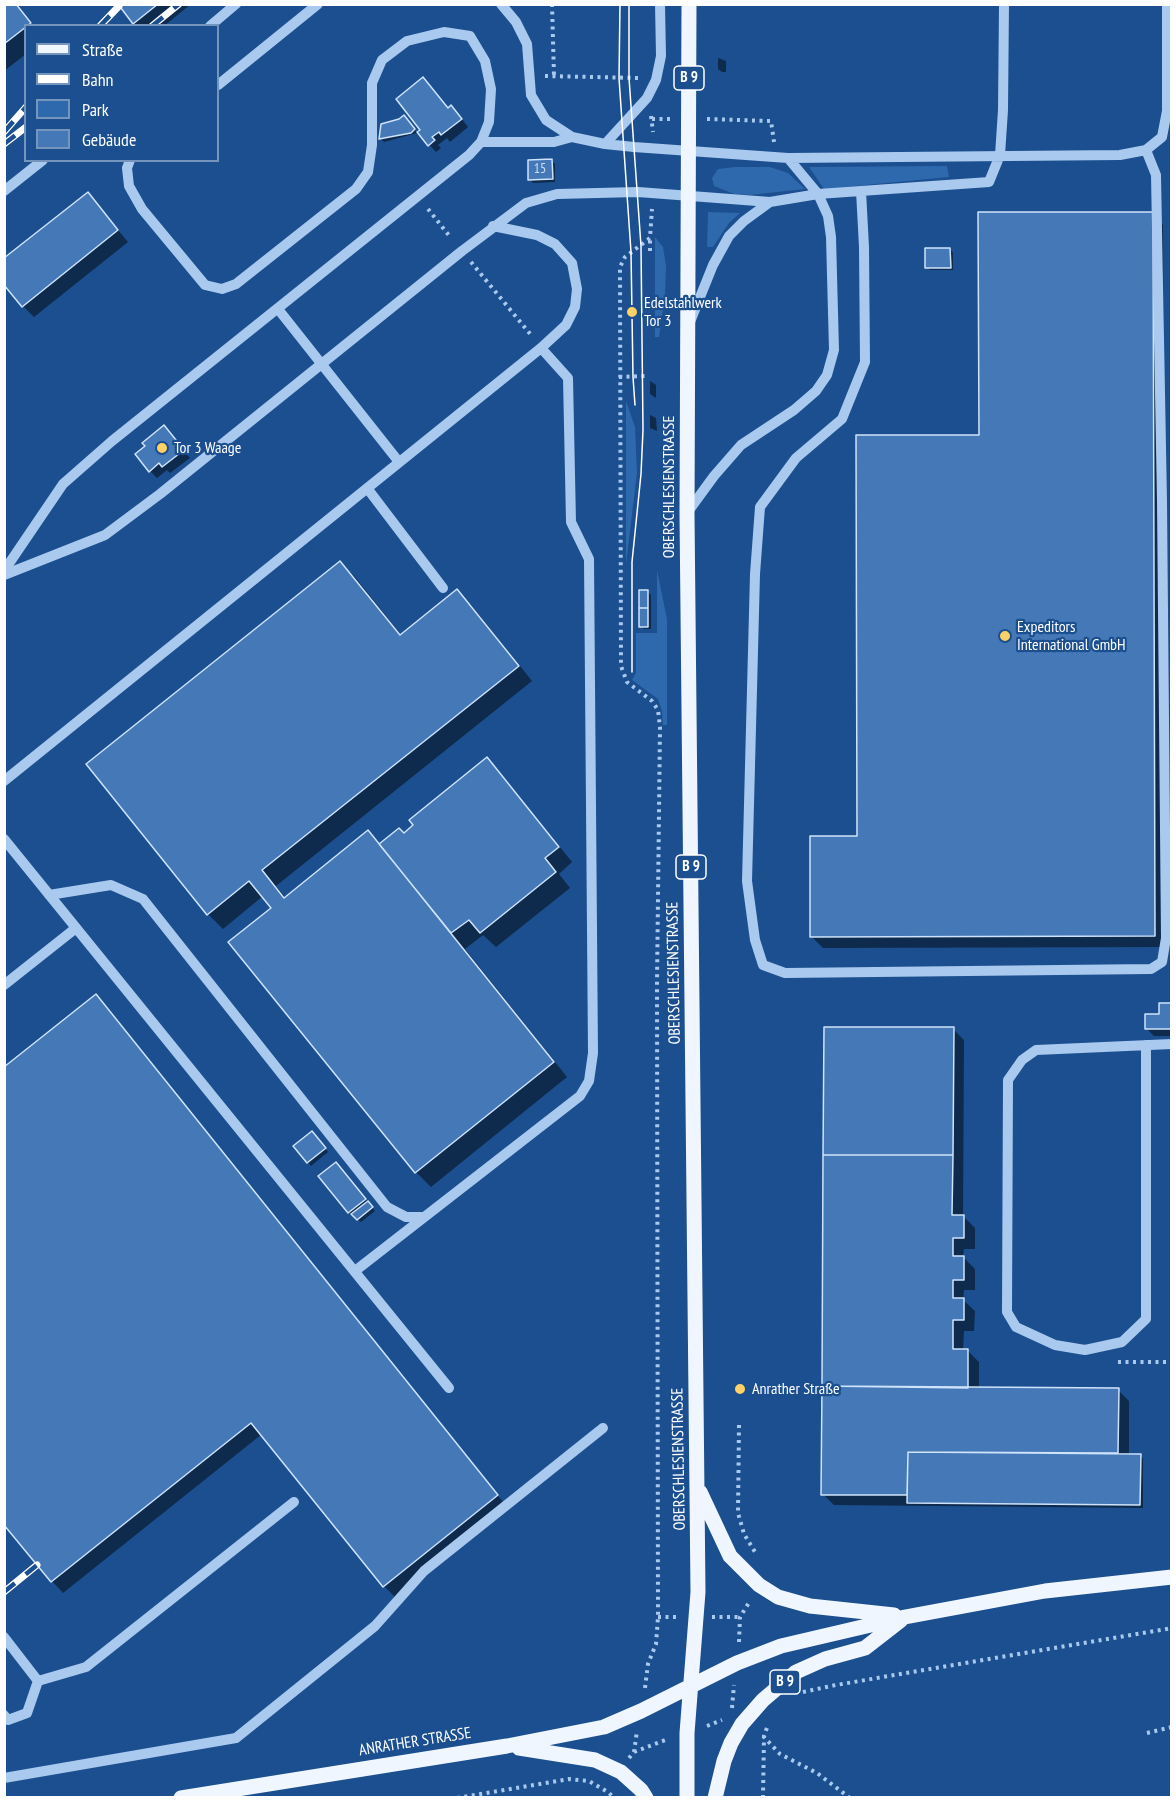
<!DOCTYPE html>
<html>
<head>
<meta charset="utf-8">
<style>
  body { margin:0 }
  #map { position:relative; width:1176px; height:1802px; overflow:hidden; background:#1b4f8f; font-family:"PT Sans Narrow",sans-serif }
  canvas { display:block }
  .frame { position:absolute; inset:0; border:6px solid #fff; pointer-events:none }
  .legend { position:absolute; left:24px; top:24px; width:195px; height:138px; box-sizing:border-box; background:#1b4f8f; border:2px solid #7695bc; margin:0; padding:8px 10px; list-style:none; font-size:18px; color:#fff }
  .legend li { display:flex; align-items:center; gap:12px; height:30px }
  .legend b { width:30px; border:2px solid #7695bc }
</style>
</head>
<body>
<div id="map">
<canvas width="1176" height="1802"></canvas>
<div class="frame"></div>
<ul class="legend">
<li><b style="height:8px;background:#f0f6ff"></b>Straße</li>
<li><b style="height:8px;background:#fff"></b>Bahn</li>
<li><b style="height:16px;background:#2e69ad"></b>Park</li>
<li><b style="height:16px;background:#4478b7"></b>Gebäude</li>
</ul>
</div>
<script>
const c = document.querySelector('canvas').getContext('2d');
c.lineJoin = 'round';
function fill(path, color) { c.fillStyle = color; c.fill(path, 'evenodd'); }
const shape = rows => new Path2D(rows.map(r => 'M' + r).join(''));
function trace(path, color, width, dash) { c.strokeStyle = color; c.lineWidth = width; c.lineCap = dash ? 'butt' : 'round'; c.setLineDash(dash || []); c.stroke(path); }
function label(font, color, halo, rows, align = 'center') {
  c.font = font + ' "PT Sans Narrow",sans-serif'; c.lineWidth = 4.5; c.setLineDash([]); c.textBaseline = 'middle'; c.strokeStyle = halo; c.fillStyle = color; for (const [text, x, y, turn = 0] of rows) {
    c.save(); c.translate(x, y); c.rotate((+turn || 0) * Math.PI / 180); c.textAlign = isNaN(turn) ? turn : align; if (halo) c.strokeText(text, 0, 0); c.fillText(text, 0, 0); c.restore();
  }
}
fill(shape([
  [947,166,949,177,824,189,809,167],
  [735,167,770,167,788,173,805,189,750,195,734,194,714,186,712,178,718,169],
  [708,212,740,213,729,223,713,247,707,247],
  [655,237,663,247,666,266,665,296,659,337,655,337],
  [626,401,635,427,637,473,626,564],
  [657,570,667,619,667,725,663,725,662,711,658,699,632,680,636,673,636,633,657,633]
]), '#2e69ad');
fill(shape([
  [4,4,17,4,34,26,26,26,26,54,4,71],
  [119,4,191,4,164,26,136,26],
  [718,58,726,61,726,72,722,72,718,69],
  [458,114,468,127,450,142,447,138,438,145,441,148,436,152,419,133],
  [400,120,407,120,417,133,384,142,381,139,382,125],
  [551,161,555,164,555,182,533,183,530,179],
  [88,194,128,242,34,317,23,306],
  [1152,214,1163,225,1166,947,823,948,811,936,859,838,980,437],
  [950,249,953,253,953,270,930,270,927,267],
  [650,381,656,385,656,398,650,394],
  [650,415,656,418,657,431,650,428],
  [171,434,190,458,170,473,167,470,157,478,150,471],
  [340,563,355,577,402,636,457,591,472,606,532,681,276,886,286,898,368,832,381,845,404,834,487,759,501,774,572,862,559,874,570,888,496,947,483,935,465,949,567,1077,431,1187,416,1172,230,942,273,908,263,896,223,929,208,914],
  [647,591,651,595,651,629,644,629,640,626],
  [96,996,107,1007,507,1507,395,1597,384,1586,262,1434,63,1593,52,1581],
  [1172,1005,1172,1036,1154,1036,1147,1029],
  [953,1029,964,1040,963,1216,975,1228,975,1249,964,1249,963,1257,975,1269,975,1290,964,1290,963,1300,975,1311,974,1331,964,1331,963,1351,968,1351,979,1362,979,1389,1118,1390,1129,1401,1129,1455,1140,1455,1143,1459,1143,1508,834,1505,823,1494],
  [315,1136,328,1152,311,1166,295,1146],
  [336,1164,375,1211,361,1222,349,1212]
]), '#0007');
const building = shape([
  [4,4,16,4,31,23,4,44,4,4],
  [118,4,158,4,133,24,118,4],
  [423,77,448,108,451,105,462,119,441,135,439,132,432,137,435,140,428,146,417,132,420,130,396,99,423,77],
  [404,115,415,129,411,133,379,139,381,124,399,119,404,115],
  [552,159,553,179,528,180,528,160,552,159],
  [88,192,118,230,22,307,4,285,4,258,88,192],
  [978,212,1153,212,1155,936,810,937,810,836,857,836,856,435,979,435,978,212],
  [925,248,950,248,951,268,925,268,925,248],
  [164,425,184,450,162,467,159,463,149,472,135,454,145,446,142,443,164,425],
  [340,561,400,635,457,589,519,666,262,870,284,898,368,830,554,1062,415,1173,228,942,271,908,249,881,207,915,86,764,340,561],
  [639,590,648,590,648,608,639,608,639,590],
  [639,608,648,608,648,627,639,627,639,608],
  [487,757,559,847,545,858,556,872,480,933,469,920,451,933,379,844,399,828,404,833,413,825,409,820,487,757],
  [96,994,498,1495,383,1587,251,1423,51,1582,4,1525,4,1067,96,994],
  [1159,1003,1172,1003,1172,1029,1145,1029,1145,1014,1159,1014,1159,1003],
  [824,1027,954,1027,953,1155,823,1155,824,1027],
  [312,1131,326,1148,307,1163,293,1146,312,1131],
  [823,1155,953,1155,952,1215,964,1215,964,1238,953,1238,953,1256,964,1256,964,1280,953,1280,953,1298,964,1298,964,1320,953,1320,953,1349,968,1349,968,1388,822,1386,823,1155],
  [336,1162,366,1199,348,1213,318,1176,336,1162],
  [368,1201,373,1207,357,1220,351,1214,368,1201],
  [822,1386,1119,1388,1118,1453,908,1452,907,1495,821,1495,822,1386],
  [908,1452,1141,1454,1140,1505,907,1503,908,1452]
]);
fill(building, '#4478b7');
trace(building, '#cfe3fa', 1.5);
trace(shape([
  [552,4,554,76],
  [545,76,640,78],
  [651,116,653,132],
  [652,119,672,119],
  [707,119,771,121,774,142],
  [428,209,451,238],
  [650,251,650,239],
  [471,262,531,335],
  [619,377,646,376],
  [1118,1362,1172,1362],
  [739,1425,738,1513,744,1534,755,1552],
  [658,1617,678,1617],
  [712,1617,740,1617],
  [739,1642,740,1617,750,1601],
  [645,1688,648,1664,656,1644,658,1617,657,983,660,727,658,710,652,701,627,682,621,666,620,267,625,257,650,238,652,209],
  [803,1692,836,1685,1172,1628],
  [732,1708,734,1685],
  [707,1726,722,1720],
  [1147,1733,1172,1727],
  [763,1736,780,1754,817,1773,850,1798],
  [634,1752,668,1739],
  [629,1758,634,1752,637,1731],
  [457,1798,569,1779,589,1781,608,1792,614,1798],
  [763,1798,764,1736,768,1725]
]), '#a9c9ee', 4, [3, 4.5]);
trace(shape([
  [501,4,516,22,527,44,531,95,546,120,572,137,605,144,634,147,788,158,818,194,828,216,831,237,834,350,827,375,816,391,794,410,741,445,714,476,687,513],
  [210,26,236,4],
  [218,85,318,4],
  [481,142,554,142,572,137],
  [605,144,647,98,656,80,661,56,660,4],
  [788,158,1120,155,1146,150,1162,137,1167,111,1167,4],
  [4,191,43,160],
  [861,191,864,247,865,362,842,419,796,458,760,507,755,574,747,881,755,940,763,965,785,973,1151,969,1162,962,1166,938,1162,501,1156,175,1146,150],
  [278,309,399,462],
  [690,322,713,265,729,236,744,221,770,202],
  [367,488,443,588],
  [4,571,63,484,112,441,469,155,481,142,489,122,491,89,485,61,470,36,444,32,407,41,382,60,372,83,372,145,368,172,356,189,236,284,222,289,205,285,142,209,129,186,127,168,130,160],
  [4,575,105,535,160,494,462,251,526,203,557,194,638,192,770,202,818,194,989,182,1000,155,1003,110,1004,4],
  [4,781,541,348,566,325,575,307,577,289,572,263,555,244,537,235,493,226],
  [4,839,449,1388],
  [49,895,111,885,143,899,387,1207,406,1217,424,1217],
  [4,985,76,928],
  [1146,1045,1146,1319,1122,1342,1085,1350,1055,1345,1016,1327,1007,1312,1008,1080,1022,1060,1036,1050,1172,1044],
  [355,1271,580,1096,589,1081,593,1053,589,559,571,522,568,378,541,348],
  [4,1637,38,1681],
  [4,1715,8,1720,27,1713,38,1681,86,1667,294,1502],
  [4,1778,236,1738,375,1626,424,1571,603,1428]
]), '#a9c9ee', 10);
trace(shape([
  [700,1492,730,1556,759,1585,778,1597,810,1606,894,1615],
  [519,1748,595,1760,621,1772,641,1790,646,1798],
  [181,1798,507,1746,604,1727,641,1711,737,1663,781,1646,905,1617,1045,1591,1172,1577],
  [687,1798,687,1733,698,1592,687,514,689,4],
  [715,1798,724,1761,731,1743,742,1724,763,1700,796,1672,825,1659,865,1648,901,1620]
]), '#f0f6ff', 15);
trace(shape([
  [620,4,619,78,631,252,633,377,635,405],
  [629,4,629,78,641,246,643,430,641,474,632,562,632,672]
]), '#fff', 1.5);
const rail = shape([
  [100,26,119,6],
  [152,26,179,4],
  [4,132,26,107],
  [4,144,26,127],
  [4,1592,37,1565]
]);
trace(rail, '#fff', 7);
trace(rail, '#1b4f8f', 4.5, [14]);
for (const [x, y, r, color] of [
  [632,312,6,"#ffd166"],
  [162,448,6,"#ffd166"],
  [1005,636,6,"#ffd166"],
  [740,1389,6,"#ffd166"]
]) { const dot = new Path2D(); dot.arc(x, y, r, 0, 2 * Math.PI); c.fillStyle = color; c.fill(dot); trace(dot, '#1b4f8f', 2); }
label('14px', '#d0dded', null, [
  ["15",540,169]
]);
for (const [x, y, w] of [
  [689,78,30],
  [691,867,30],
  [785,1682,30]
]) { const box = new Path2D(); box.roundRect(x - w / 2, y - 12, w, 24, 4.5); c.fillStyle = '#1b4f8f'; c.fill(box); trace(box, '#fff', 1.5); }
label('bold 15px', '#fff', null, [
  ["B 9",689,78],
  ["B 9",691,867],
  ["B 9",785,1682]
]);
label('16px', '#fff', '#1b4f8f', [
  ["Edelstahlwerk",644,303],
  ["Tor 3",644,321],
  ["Tor 3 Waage",174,448],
  ["Expeditors",1017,627],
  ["International GmbH",1017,645],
  ["Anrather Straße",752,1389]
], 'left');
label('16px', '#fff', '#1b4f8f', [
  ["OBERSCHLESIENSTRASSE",669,487,-90],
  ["OBERSCHLESIENSTRASSE",674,973,-91],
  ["OBERSCHLESIENSTRASSE",679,1459,-91],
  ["ANRATHER STRASSE",415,1742,-9]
]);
</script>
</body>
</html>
